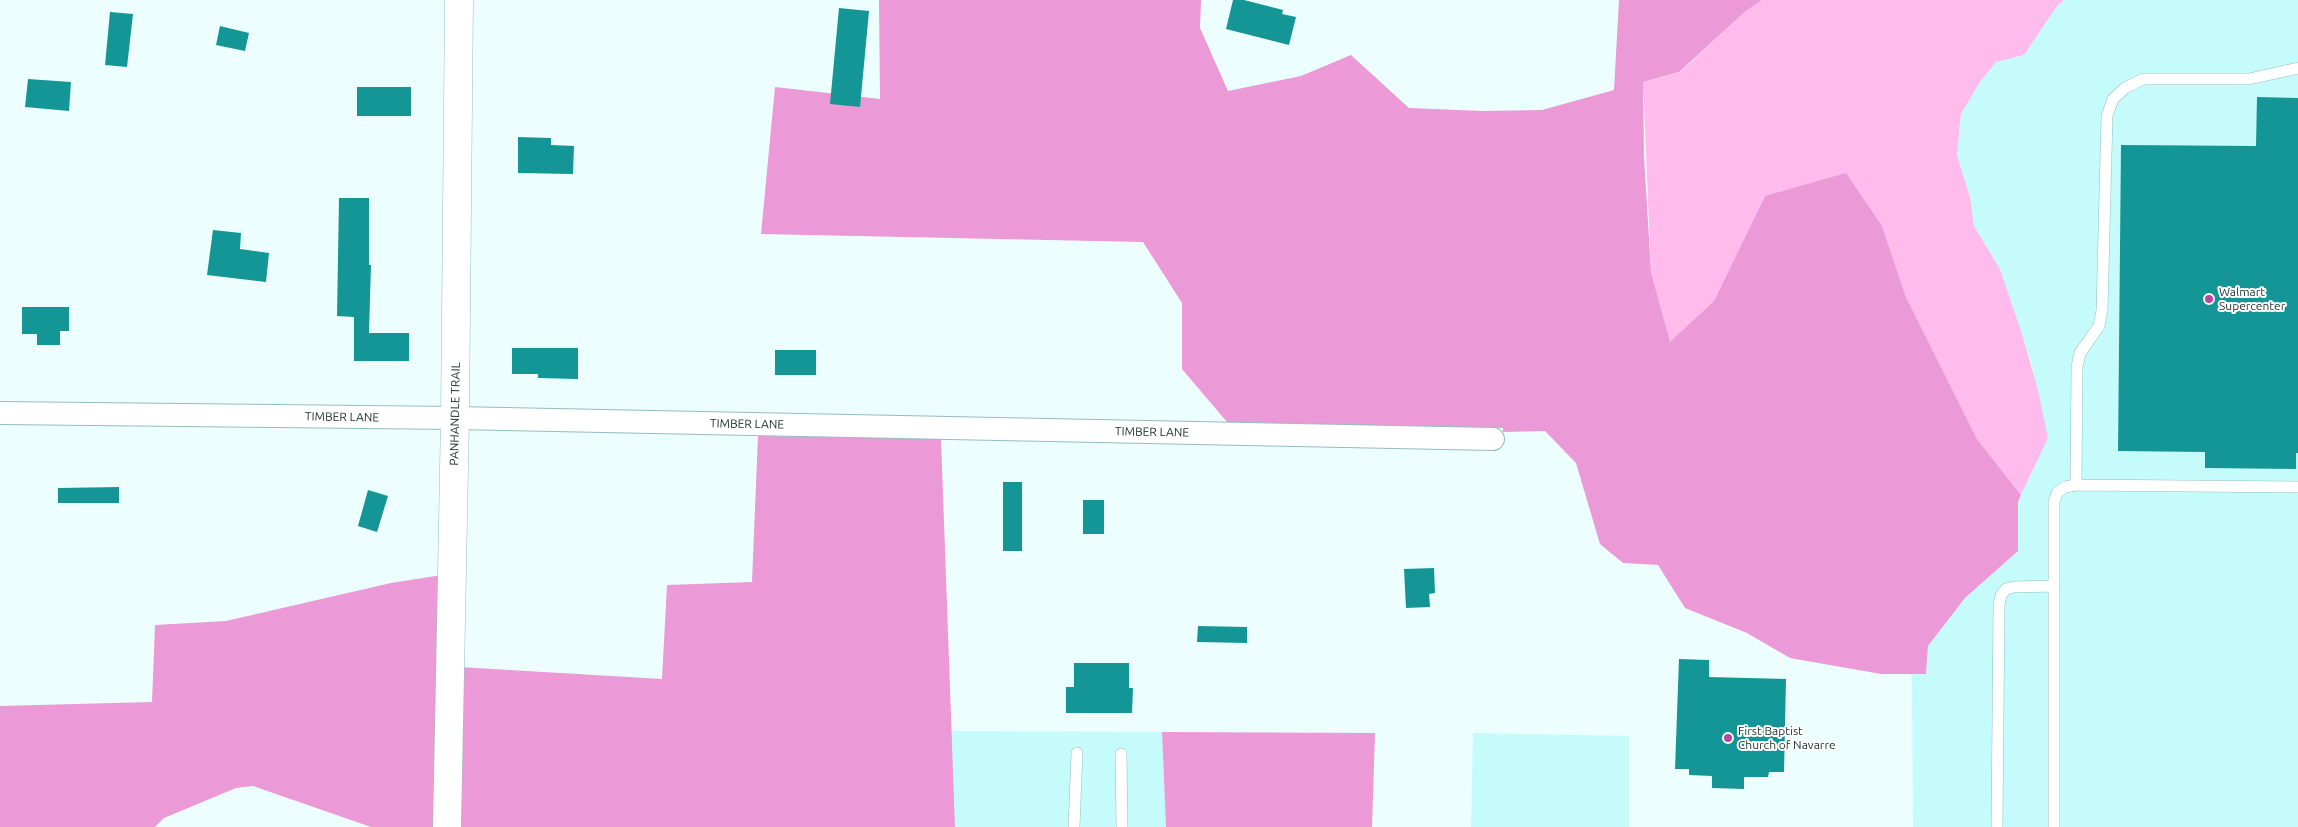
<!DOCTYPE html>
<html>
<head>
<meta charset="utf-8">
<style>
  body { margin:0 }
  canvas { display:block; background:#edfefe }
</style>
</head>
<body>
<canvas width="2298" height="827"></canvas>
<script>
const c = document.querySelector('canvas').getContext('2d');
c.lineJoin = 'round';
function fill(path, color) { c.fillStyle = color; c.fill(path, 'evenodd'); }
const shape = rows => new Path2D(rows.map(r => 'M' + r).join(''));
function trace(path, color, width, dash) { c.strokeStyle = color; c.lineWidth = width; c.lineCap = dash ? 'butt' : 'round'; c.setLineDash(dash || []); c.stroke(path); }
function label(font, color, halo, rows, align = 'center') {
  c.font = font + ' Ubuntu,sans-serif'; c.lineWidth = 4; c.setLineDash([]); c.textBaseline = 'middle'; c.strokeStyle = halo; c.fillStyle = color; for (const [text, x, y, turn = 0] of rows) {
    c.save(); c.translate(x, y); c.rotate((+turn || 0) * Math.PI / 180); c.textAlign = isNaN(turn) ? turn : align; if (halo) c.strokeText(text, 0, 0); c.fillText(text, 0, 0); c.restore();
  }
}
fill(shape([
  [2064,0,2298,0,2298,827,1913,827,1912,674,1926,674,1928,646,1965,598,2018,551,2018,502,2034,468,2033,368,2000,269,1974,226,1970,197,1957,155,1961,114,1980,82,1996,62,2024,55,2057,6],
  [951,731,1162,732,1166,827,955,827],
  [1473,733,1629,736,1629,827,1471,827]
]), '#c5fcfb');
fill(shape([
  [1762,0,2064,0,2057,6,2024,55,1996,62,1980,82,1961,114,1957,155,1970,197,1974,226,2000,269,2022,334,2038,390,2048,438,2021,495,1977,439,1906,297,1882,226,1765,196,1714,301,1670,343,1651,272,1643,82,1680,72,1746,11]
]), '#febbec');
fill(shape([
  [879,0,1201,0,1200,28,1228,91,1301,76,1351,55,1409,108,1482,111,1542,110,1614,90,1619,0,1762,0,1746,11,1679,72,1643,82,1644,156,1651,272,1670,342,1714,301,1765,196,1846,173,1882,226,1906,297,1977,439,2021,495,2018,502,2018,551,1965,598,1928,646,1926,674,1881,674,1790,658,1747,633,1685,608,1658,565,1623,563,1600,544,1576,463,1545,431,1503,432,1503,428,1227,422,1182,369,1182,303,1143,242,761,234,775,87,880,99],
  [758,436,941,439,955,827,456,827,459,667,662,679,667,585,752,582],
  [442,575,437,827,371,827,253,786,236,788,164,818,155,827,0,827,0,706,152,702,155,625,226,621,391,583],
  [1162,732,1375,733,1372,827,1166,827]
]), '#eb99d7');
fill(shape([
  [1233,0,1244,0,1283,10,1282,14,1296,17,1289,45,1226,29],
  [839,8,869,11,860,107,830,104],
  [110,12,133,14,127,67,105,65],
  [220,26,249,33,245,51,216,45],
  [28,79,71,82,69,111,25,107],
  [357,87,411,87,411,116,357,116],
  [2257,97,2298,98,2298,453,2296,453,2296,469,2205,468,2205,452,2118,451,2121,145,2256,146],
  [518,137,551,138,551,145,574,146,573,174,518,173],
  [339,198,369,198,369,265,371,265,369,333,409,333,409,361,354,361,354,317,337,316],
  [213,230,241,233,240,249,269,253,266,282,207,275],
  [22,307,69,307,69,331,60,331,60,345,37,345,37,334,22,334],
  [512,348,578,348,578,379,538,378,538,374,512,374],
  [775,350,816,350,816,375,775,375],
  [1003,482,1022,482,1022,551,1003,551],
  [119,487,119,503,58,503,58,488],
  [368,490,388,496,377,532,358,526],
  [1083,500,1104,500,1104,534,1083,534],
  [1434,568,1435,593,1429,594,1430,607,1406,608,1404,569],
  [1198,626,1247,627,1247,643,1197,642],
  [1679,659,1709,660,1709,677,1786,679,1784,772,1769,772,1768,777,1744,777,1744,789,1712,788,1712,776,1689,775,1689,769,1675,769],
  [1074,663,1129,663,1129,688,1133,688,1132,713,1066,713,1066,687,1074,687]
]), '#159696');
const service = shape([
  [2076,485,2298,487],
  [1121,754,1122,827],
  [1074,827,1077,753],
  [1997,827,1999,605,2001,595,2006,589,2014,587,2054,586],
  [2054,827,2054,502,2057,493,2065,487,2076,485,2077,367,2080,353,2099,326,2102,310,2107,116,2113,99,2125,88,2143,79,2249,79,2298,68]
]);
const minor = shape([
  [0,413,455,418,1493,439]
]);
const tertiary = shape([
  [447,827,455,418,459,0]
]);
trace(service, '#93bebd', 12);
trace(minor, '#93bebd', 24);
trace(tertiary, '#93bebd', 29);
trace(service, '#fff', 11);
trace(minor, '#fff', 22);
trace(tertiary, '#fff', 28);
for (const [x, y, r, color] of [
  [2209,299,5,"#b947a2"],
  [1728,738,5,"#b947a2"]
]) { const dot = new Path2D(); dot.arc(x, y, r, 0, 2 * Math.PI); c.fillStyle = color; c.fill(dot); trace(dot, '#fff', 2); }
label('12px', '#1d2e2e', '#fff', [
  ["Walmart",2219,292],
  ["Supercenter",2219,306],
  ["First Baptist",1738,731],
  ["Church of Navarre",1738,745]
], 'left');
label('12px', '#1d2e2e', '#fff', [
  ["PANHANDLE TRAIL",455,414,-89],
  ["TIMBER LANE",342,417,1],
  ["TIMBER LANE",747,424,1],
  ["TIMBER LANE",1152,432,1]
]);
</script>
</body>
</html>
